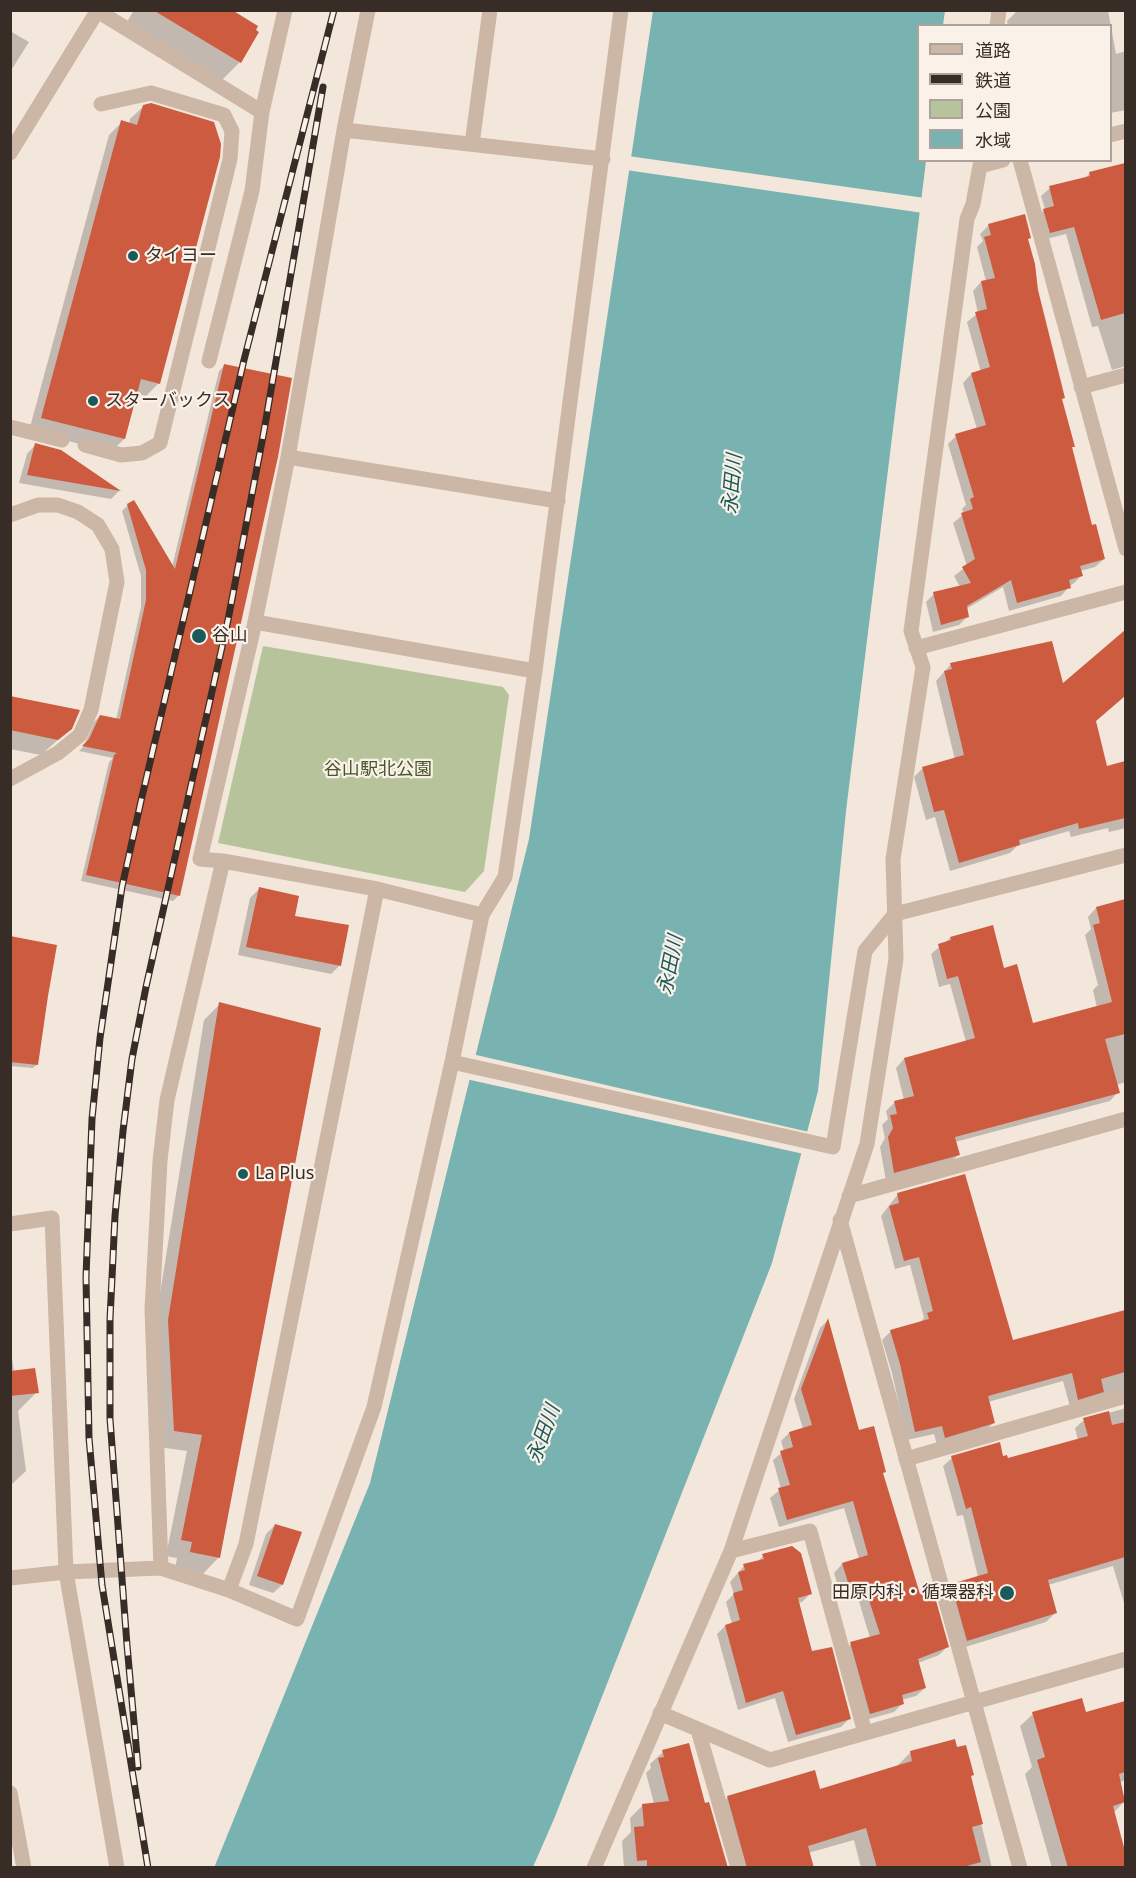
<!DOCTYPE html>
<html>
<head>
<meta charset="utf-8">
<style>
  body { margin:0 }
  #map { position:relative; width:1136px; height:1878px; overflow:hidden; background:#f3e7db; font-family:"Noto Sans","Noto Sans JP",sans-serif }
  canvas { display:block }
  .frame { position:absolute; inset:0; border:12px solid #382c27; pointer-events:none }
  .legend { position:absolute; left:917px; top:24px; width:195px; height:138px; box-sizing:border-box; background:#faf1e8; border:2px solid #aca29b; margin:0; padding:8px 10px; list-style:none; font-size:18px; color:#382c27 }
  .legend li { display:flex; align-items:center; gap:12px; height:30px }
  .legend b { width:30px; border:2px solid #aca29b }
</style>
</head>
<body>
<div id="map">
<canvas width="1136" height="1878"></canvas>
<div class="frame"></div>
<ul class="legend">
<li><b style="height:8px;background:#ccb6a6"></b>道路</li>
<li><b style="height:8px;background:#382c27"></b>鉄道</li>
<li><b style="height:16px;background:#b7c39a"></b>公園</li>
<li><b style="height:16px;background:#78b2b1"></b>水域</li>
</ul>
</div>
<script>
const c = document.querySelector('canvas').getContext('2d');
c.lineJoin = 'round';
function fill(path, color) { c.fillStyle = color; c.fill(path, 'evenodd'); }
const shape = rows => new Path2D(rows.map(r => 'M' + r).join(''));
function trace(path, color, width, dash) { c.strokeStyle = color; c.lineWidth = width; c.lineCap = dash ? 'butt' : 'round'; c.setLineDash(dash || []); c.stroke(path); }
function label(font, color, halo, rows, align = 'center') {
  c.font = font + ' "Noto Sans","Noto Sans JP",sans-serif'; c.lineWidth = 4.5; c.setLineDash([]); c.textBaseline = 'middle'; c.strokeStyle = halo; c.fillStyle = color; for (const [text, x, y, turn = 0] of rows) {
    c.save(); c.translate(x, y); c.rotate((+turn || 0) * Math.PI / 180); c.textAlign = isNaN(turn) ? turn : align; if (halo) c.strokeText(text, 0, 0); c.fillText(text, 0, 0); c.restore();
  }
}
fill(shape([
  [263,646,503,687,509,695,484,871,465,892,218,843]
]), '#b7c39a');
fill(shape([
  [653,11,945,11,943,25,918,26,918,160,926,161,846,811,818,1091,772,1263,554,1819,533,1867,214,1868,370,1483,529,839]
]), '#78b2b1');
fill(shape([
  [628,156,925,198,923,213,626,170],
  [472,1054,809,1132,810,1131,804,1154,466,1079]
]), '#f3e7db');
fill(shape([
  [134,10,229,10,254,30,240,62,220,82,125,25],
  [1018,10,1108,10,1116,54,1126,51,1126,110,1110,113,1110,26,1008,26,1007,21],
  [10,31,29,42,10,72],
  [144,106,219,157,159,383,146,396,136,393,124,439,111,452,29,431,109,135,122,122,129,124,130,119],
  [1126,163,1126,225,1118,230,1126,256,1126,366,1112,370,1098,326,1092,327,1066,234,1042,240,1036,218,1045,209,1041,196,1050,188,1084,179,1090,173],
  [989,225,1027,240,1060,400,1073,446,1071,448,1091,527,1104,559,1095,567,1080,571,1081,576,1073,584,1069,586,1069,587,1061,596,1009,611,1003,587,966,609,968,616,959,625,933,632,926,602,934,594,960,587,954,576,967,566,953,523,964,514,962,509,966,505,948,444,956,436,977,429,963,383,971,374,981,372,967,322,978,313,973,291,981,282,986,281,977,247,983,241,980,234],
  [225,365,179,895,173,901,81,881,109,762,113,758,79,751,84,746,94,722,100,716,116,720,141,607,141,576,122,511,128,505,172,567,219,371],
  [35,445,61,451,119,491,111,499,19,483,27,454],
  [1116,640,1126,650,1126,665,1123,668,1126,671,1126,695,1095,721,1106,768,1126,763,1126,828,1109,832,1108,828,1071,837,1069,831,1017,846,1010,853,950,871,935,817,926,820,914,777,922,769,955,760,936,681,951,664,1062,686],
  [10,697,71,728,41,755,10,749],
  [259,889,293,917,340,965,331,974,238,955,250,898],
  [1126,901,1126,1082,1116,1085,1118,1092,1110,1101,955,1142,958,1155,950,1163,886,1181,880,1147,885,1138,882,1125,888,1119,886,1111,895,1102,904,1100,896,1068,904,1059,966,1042,950,984,939,987,931,954,950,938,992,927,1003,970,1032,1024,1097,1008,1093,990,1098,985,1085,935,1091,929,1088,917,1096,908],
  [10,937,37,1064,33,1068,10,1066],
  [220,1004,219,1557,203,1574,175,1568,177,1558,166,1556,187,1451,158,1447,153,1337,204,1020],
  [898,1194,1012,1342,1126,1311,1126,1400,1070,1407,1063,1381,988,1402,993,1423,985,1432,937,1445,934,1434,907,1440,892,1373,882,1340,891,1331,919,1323,924,1318,910,1265,895,1269,881,1216],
  [827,1321,858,1432,884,1472,882,1474,919,1596,947,1647,939,1655,918,1663,925,1688,916,1696,901,1700,902,1704,894,1712,862,1721,843,1652,851,1644,870,1638,857,1595,842,1599,834,1573,842,1564,859,1559,844,1508,779,1527,770,1498,781,1489,773,1460,784,1451,781,1441,789,1433,803,1429,794,1399,820,1328],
  [10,1358,12,1358,14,1372,37,1392,18,1411,26,1471,10,1486],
  [1126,1408,1126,1610,1113,1566,1048,1585,1055,1613,1046,1622,959,1649,943,1594,952,1585,978,1577,963,1515,957,1516,943,1466,952,1458,1007,1460,1078,1440,1075,1428,1084,1420],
  [275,1525,282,1585,273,1593,249,1585,266,1534],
  [763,1556,810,1594,802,1602,797,1603,811,1652,849,1719,841,1727,788,1742,775,1698,738,1710,717,1634,725,1626,732,1624,726,1602,734,1594,730,1582,744,1566,756,1563],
  [1126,1702,1126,1780,1120,1782,1125,1801,1113,1813,1126,1856,1126,1868,1052,1868,1025,1774,1032,1767,1020,1726,1033,1714,1085,1714],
  [956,1749,973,1775,970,1778,992,1868,861,1868,854,1840,808,1853,812,1868,732,1868,715,1810,728,1797,819,1791,898,1767,898,1765,911,1752],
  [663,1752,704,1805,726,1868,624,1868,622,1841,631,1832,630,1818,643,1805,654,1804,646,1773,651,1768,650,1764]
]), '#0003');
fill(shape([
  [153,10,232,10,258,26,256,30,259,32,241,63],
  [151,103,214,122,221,144,220,157,160,384,141,379,125,439,41,418,121,120,137,125,143,105],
  [1125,163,1125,313,1101,320,1074,227,1050,233,1043,209,1054,206,1049,186,1090,176,1089,172],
  [1025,214,1031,238,1028,239,1035,264,1038,290,1065,398,1062,399,1075,447,1072,447,1092,525,1096,524,1105,559,1080,566,1083,576,1069,580,1071,588,1017,603,1011,580,967,606,969,617,941,625,933,592,971,583,962,567,975,559,961,513,973,509,970,499,974,497,955,434,986,425,971,373,990,367,975,312,987,309,981,281,995,278,984,237,991,235,988,224],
  [224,364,292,378,278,457,180,896,86,875,114,755,117,753,82,746,89,739,100,715,120,719,146,600,146,570,127,504,134,500,175,569],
  [35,443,61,450,121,491,27,475],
  [1125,630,1125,696,1096,721,1107,766,1125,761,1125,818,1079,829,1078,823,1019,840,1020,845,959,863,944,810,934,812,922,767,964,755,944,671,952,669,950,663,1052,641,1063,683],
  [10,696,80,710,72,729,58,740,10,730],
  [259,887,299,896,295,916,349,925,341,966,246,947],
  [1125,899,1125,1034,1105,1039,1120,1093,955,1137,960,1155,894,1173,888,1137,893,1128,890,1115,897,1114,894,1101,914,1096,904,1058,975,1038,958,976,947,979,938,944,951,940,950,937,993,925,1004,968,1017,964,1033,1023,1112,1002,1093,925,1100,923,1096,907],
  [10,936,57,945,48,996,38,1065,10,1062],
  [219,1002,321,1028,220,1558,190,1552,192,1542,181,1540,202,1435,174,1431,168,1320],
  [965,1174,1013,1340,1125,1310,1125,1372,1101,1379,1104,1392,1078,1400,1072,1373,988,1396,995,1423,945,1438,942,1426,915,1432,900,1364,890,1330,929,1319,927,1313,933,1311,919,1257,904,1261,889,1206,899,1203,897,1193],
  [828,1318,859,1430,874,1426,886,1472,883,1473,920,1594,933,1590,949,1647,918,1659,926,1688,902,1695,904,1704,870,1714,850,1642,880,1634,865,1588,851,1592,842,1563,868,1555,853,1501,787,1520,778,1488,790,1485,780,1451,793,1447,789,1432,812,1425,801,1389],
  [35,1368,39,1393,10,1396,10,1371],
  [1109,1411,1112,1425,1125,1422,1125,1557,1048,1580,1057,1613,967,1641,951,1584,988,1573,971,1507,966,1509,951,1456,1000,1442,1003,1456,1007,1455,1008,1458,1088,1436,1083,1418],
  [275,1524,302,1532,283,1585,257,1576],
  [792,1546,801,1553,812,1594,798,1598,812,1651,832,1647,851,1719,796,1735,783,1691,746,1703,725,1625,740,1620,733,1593,743,1590,738,1572,745,1570,743,1564,764,1559,762,1554],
  [1082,1698,1086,1712,1125,1701,1125,1772,1119,1774,1125,1802,1113,1806,1125,1851,1125,1868,1068,1868,1037,1760,1045,1757,1032,1712],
  [955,1739,957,1747,966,1745,974,1775,971,1776,983,1824,972,1827,981,1862,960,1868,877,1868,866,1828,808,1846,814,1868,747,1868,727,1796,815,1770,820,1789,912,1761,910,1751],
  [689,1743,705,1803,709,1802,728,1868,647,1868,647,1860,637,1861,634,1827,644,1826,642,1804,669,1801,658,1758,664,1757,662,1750]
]), '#cc5b40');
trace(shape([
  [10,427,62,440],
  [85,445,121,455,142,453,160,443,230,159,232,131,224,115,151,93,101,104]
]), '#ccb6a6', 15);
trace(shape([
  [96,10,262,112],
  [997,26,999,10],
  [344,130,603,159],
  [1110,135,1126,131],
  [472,144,490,10],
  [10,153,98,10],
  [1020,160,1126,549],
  [980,166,1003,160],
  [209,361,252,191,262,112,285,10],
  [1081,387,1126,375],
  [288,457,558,501],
  [10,515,38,505,58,505,78,512,98,525,112,549,117,582,91,710,80,735,58,753,10,779],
  [255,622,535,671],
  [916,648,1126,592],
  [223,861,200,859,255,622,288,457,344,130,368,10],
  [452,1062,833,1147,865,951,895,914],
  [849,1196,1126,1119],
  [10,1224,52,1218,66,1572,117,1868],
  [906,1459,1126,1396],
  [731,1551,810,1531,865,1733],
  [161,1568,152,1309,160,1161,167,1100,223,861,377,889,482,915],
  [10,1578,66,1572,161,1568,229,1590,246,1544,377,889],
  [229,1590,297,1619,374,1407,452,1062,482,915,505,877,535,671,621,10],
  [660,1713,770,1760,1126,1659],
  [698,1730,738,1868],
  [10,1793,24,1868],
  [594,1868,731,1551,867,1144,896,959,893,859,923,667,911,631,967,219,973,204,981,160]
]), '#ccb6a6', 15);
trace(shape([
  [895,914,1126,855],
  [840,1220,1020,1868]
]), '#ccb6a6', 15);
const rail = shape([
  [138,1767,127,1645,110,1419,110,1319,115,1216,123,1131,132,1059,146,987,228,620,264,431,323,87],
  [148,1868,102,1585,89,1438,86,1277,92,1119,100,1038,122,887,141,801,244,360,334,10]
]);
trace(rail, '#382c27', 7);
trace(rail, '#faf1e8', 4.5, [14]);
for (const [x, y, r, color] of [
  [133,256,6,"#1b5a5b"],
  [93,401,6,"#1b5a5b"],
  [199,636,8,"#1b5a5b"],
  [243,1174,6,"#1b5a5b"],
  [1007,1593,8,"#1b5a5b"]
]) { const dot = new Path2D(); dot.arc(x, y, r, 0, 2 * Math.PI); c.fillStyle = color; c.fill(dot); trace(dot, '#faf1e8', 2); }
label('18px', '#382c27', '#faf1e8', [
  ["タイヨー",145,256],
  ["スターバックス",105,401],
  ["谷山",212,636],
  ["La Plus",255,1174],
  ["田原内科・循環器科",994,1593,"right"]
], 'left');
label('18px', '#49572a', '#faf1e8', [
  ["谷山駅北公園",378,770]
]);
label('italic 20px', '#1b5a5b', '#faf1e8', [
  ["永田川",733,484,-85],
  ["永田川",671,965,-79],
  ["永田川",544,1434,-70]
]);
</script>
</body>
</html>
